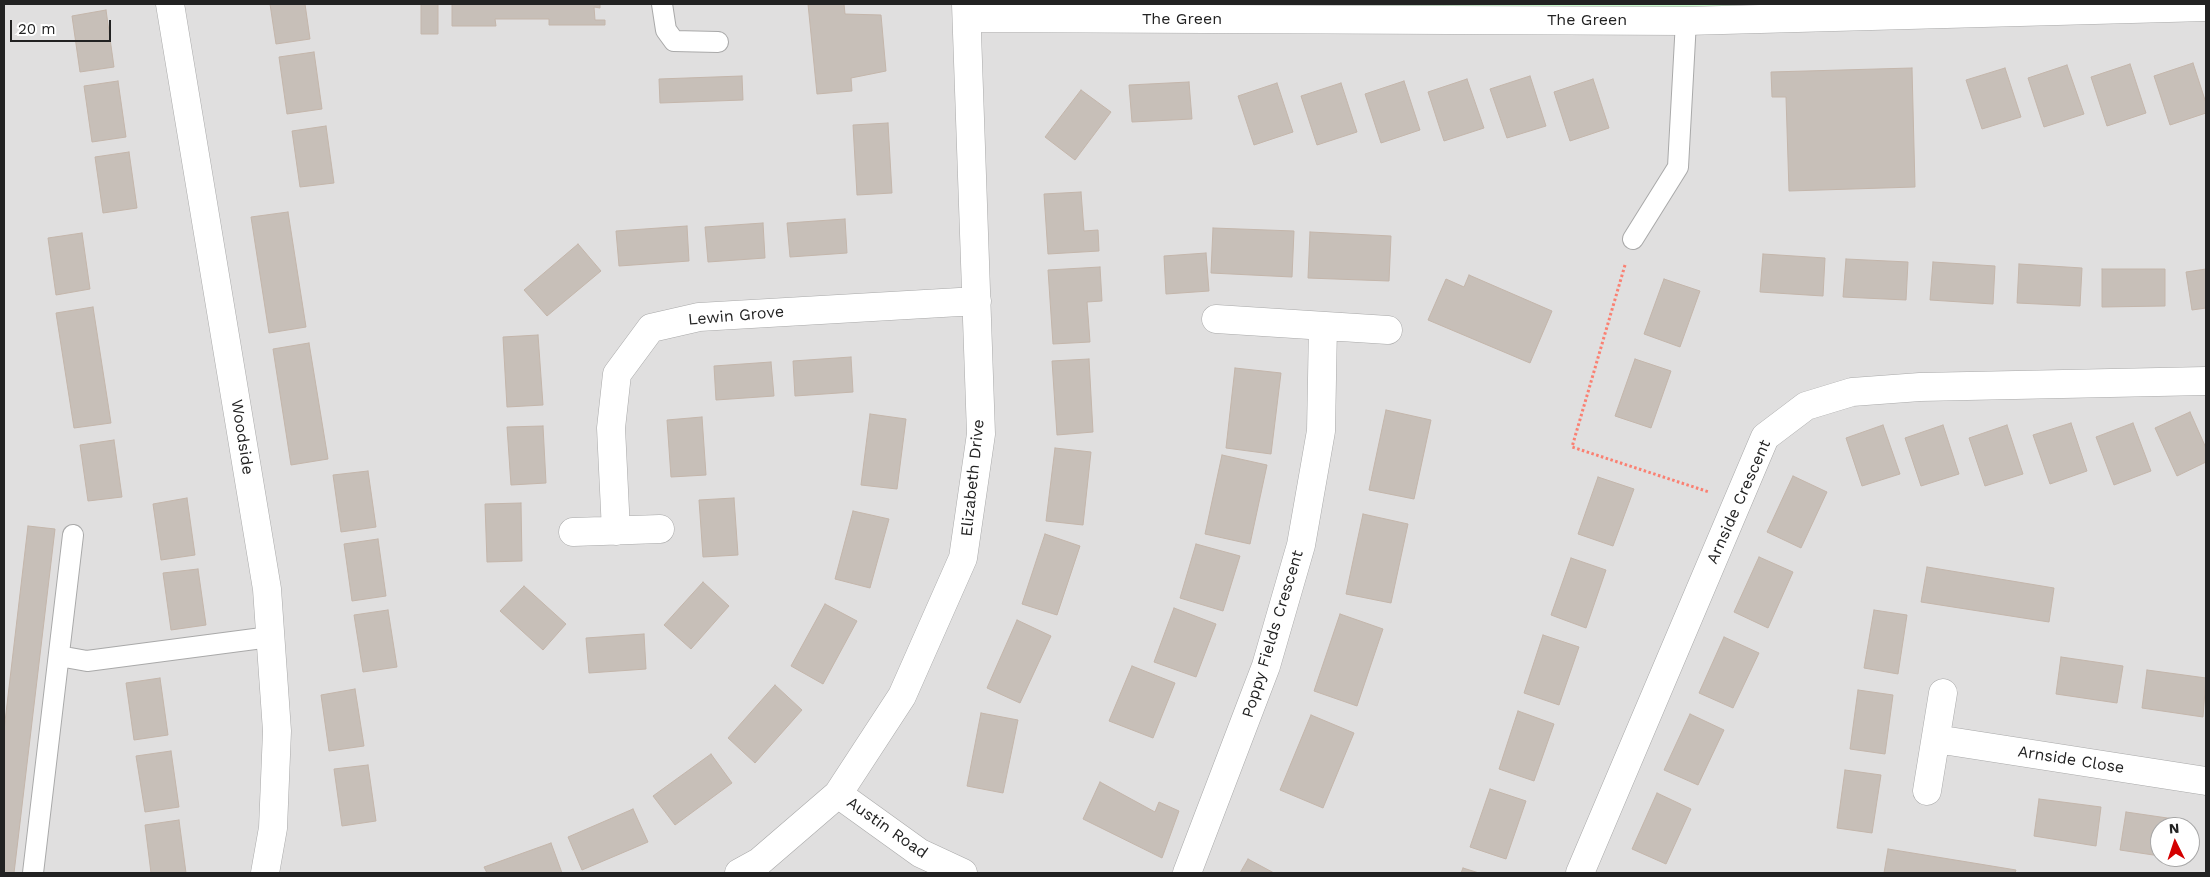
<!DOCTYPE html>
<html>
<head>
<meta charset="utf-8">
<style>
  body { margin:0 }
  #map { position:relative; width:2210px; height:877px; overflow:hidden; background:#f2efe9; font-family:"Work Sans",sans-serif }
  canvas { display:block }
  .frame { position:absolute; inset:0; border:5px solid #222; pointer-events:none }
  .north { position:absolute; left:2150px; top:817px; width:50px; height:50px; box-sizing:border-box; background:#fff; border:1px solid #a7a7a7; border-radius:50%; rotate:356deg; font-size:14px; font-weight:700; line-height:20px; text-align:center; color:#222 }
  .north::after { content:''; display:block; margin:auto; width:18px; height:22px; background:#d40000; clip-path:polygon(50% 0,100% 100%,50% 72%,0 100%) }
  .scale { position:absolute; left:10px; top:20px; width:101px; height:22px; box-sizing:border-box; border:2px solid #222; border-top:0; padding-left:6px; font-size:15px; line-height:18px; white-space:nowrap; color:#222; -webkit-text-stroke:4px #fff; paint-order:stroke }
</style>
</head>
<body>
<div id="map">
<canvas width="2210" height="877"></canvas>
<div class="frame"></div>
<div class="north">N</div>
<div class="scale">20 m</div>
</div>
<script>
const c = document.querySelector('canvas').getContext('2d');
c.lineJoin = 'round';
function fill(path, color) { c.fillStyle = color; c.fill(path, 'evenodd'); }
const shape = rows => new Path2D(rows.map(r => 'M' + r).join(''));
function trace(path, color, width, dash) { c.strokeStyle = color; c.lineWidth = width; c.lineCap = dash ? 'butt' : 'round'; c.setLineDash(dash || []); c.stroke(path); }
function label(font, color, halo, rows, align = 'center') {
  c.font = font + ' "Work Sans",sans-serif'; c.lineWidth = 4.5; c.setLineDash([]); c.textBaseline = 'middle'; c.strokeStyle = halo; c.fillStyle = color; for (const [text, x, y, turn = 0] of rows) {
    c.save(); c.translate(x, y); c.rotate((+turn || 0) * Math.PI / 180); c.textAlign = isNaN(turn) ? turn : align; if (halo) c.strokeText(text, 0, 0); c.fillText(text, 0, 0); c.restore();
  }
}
fill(shape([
  [4,4,2206,4,2206,873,4,873],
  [2160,827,2190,827,2190,857,2160,857]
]), '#e0dfdf');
fill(shape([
  [966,4,1979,4,967,18]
]), '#c8facc');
const building = shape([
  [270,4,305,4,310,39,276,44,270,4],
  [421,4,438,4,438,34,421,34,421,4],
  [452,4,600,4,600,8,594,7,595,20,605,20,605,25,549,25,549,19,495,19,496,26,452,26,452,4],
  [808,4,844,4,845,14,881,15,886,71,851,78,852,91,817,94,808,4],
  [106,10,114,67,80,72,72,16,106,10],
  [314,52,322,109,287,114,279,57,314,52],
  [2193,63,2206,103,2206,113,2170,125,2154,76,2193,63],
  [2130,64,2146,113,2107,126,2091,77,2130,64],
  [2067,65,2084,114,2044,127,2028,78,2067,65],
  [1912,68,1915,187,1789,191,1786,97,1772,97,1771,72,1912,68],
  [2005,68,2021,117,1982,129,1966,80,2005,68],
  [742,76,743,100,660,103,659,79,742,76],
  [1530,76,1546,126,1507,138,1490,89,1530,76],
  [1467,79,1484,128,1444,141,1428,92,1467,79],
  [1593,79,1609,128,1570,141,1554,92,1593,79],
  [118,81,126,137,92,142,84,86,118,81],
  [1404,81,1420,130,1381,143,1365,94,1404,81],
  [1189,82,1192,119,1132,122,1129,85,1189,82],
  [1277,83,1293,132,1254,145,1238,96,1277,83],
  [1341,83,1357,132,1317,145,1301,96,1341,83],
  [1081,90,1111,112,1075,160,1045,137,1081,90],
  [888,123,892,193,857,195,853,125,888,123],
  [326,126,334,183,300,187,292,131,326,126],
  [129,152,137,208,103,213,95,157,129,152],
  [1081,192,1084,231,1098,230,1099,251,1048,254,1044,194,1081,192],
  [288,212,306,327,269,333,251,217,288,212],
  [845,219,847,253,790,257,787,223,845,219],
  [763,223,765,258,708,262,705,227,763,223],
  [687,226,689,261,619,266,616,231,687,226],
  [1213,228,1294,231,1292,277,1211,273,1213,228],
  [1310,232,1391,236,1389,281,1308,278,1310,232],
  [82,233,90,289,56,295,48,238,82,233],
  [578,244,601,271,547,316,524,290,578,244],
  [1206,253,1209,291,1166,294,1164,256,1206,253],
  [1763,254,1825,258,1823,296,1760,292,1763,254],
  [1846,259,1908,262,1906,300,1843,297,1846,259],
  [1933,262,1995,266,1993,304,1930,300,1933,262],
  [2019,264,2082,268,2080,306,2017,303,2019,264],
  [1100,267,1102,301,1087,302,1090,342,1053,344,1048,270,1100,267],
  [2102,269,2165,269,2165,306,2102,307,2102,269],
  [2206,269,2206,308,2192,310,2186,272,2206,269],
  [1469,275,1552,311,1530,363,1428,320,1446,279,1464,287,1469,275],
  [1664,279,1700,291,1680,347,1644,334,1664,279],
  [93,307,111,423,74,428,56,313,93,307],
  [538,335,543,405,507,407,503,337,538,335],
  [309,343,328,459,291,465,273,349,309,343],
  [851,357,853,392,795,396,793,361,851,357],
  [1089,359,1093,432,1057,435,1052,361,1089,359],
  [1635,359,1671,371,1651,428,1615,416,1635,359],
  [771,362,774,396,716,400,714,366,771,362],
  [1235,368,1281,373,1271,454,1226,448,1235,368],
  [1386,410,1431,420,1414,499,1369,490,1386,410],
  [2190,412,2206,448,2206,462,2177,476,2155,428,2190,412],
  [870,414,906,419,897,489,861,485,870,414],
  [702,417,706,475,671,477,667,420,702,417],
  [2071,423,2087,471,2050,484,2033,435,2071,423],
  [2133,423,2151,471,2114,485,2096,437,2133,423],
  [1883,425,1900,474,1862,486,1846,438,1883,425],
  [1943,425,1959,474,1921,486,1905,438,1943,425],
  [2007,425,2023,474,1985,486,1969,438,2007,425],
  [543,426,546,483,511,485,507,427,543,426],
  [114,440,122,497,88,501,80,445,114,440],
  [1055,448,1091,452,1083,525,1046,521,1055,448],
  [1222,455,1267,465,1250,544,1205,534,1222,455],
  [368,471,376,527,341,532,333,475,368,471],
  [1793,476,1827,492,1801,548,1767,532,1793,476],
  [1598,477,1634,489,1613,546,1578,534,1598,477],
  [187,498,195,555,161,560,153,504,187,498],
  [734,498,738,555,703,557,699,500,734,498],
  [521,503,522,561,487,562,485,504,521,503],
  [853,511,889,519,870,588,835,579,853,511],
  [1363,514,1408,524,1391,603,1346,594,1363,514],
  [28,526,55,529,14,873,4,873,4,730,28,526],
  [1045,534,1080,546,1057,615,1022,604,1045,534],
  [378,539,386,596,352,601,344,544,378,539],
  [1196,544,1240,556,1223,611,1180,598,1196,544],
  [1759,557,1793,572,1768,628,1734,612,1759,557],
  [1571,558,1606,570,1586,628,1551,615,1571,558],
  [1927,567,2054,588,2049,622,1921,602,1927,567],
  [198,569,206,625,171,630,163,573,198,569],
  [703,582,729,606,691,649,664,625,703,582],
  [524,586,566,624,543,650,500,611,524,586],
  [825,604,857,621,823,684,791,666,825,604],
  [1174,608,1216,624,1196,677,1154,662,1174,608],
  [388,610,397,667,363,672,354,615,388,610],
  [1874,610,1907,615,1898,674,1864,668,1874,610],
  [1340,614,1383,629,1357,706,1314,691,1340,614],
  [1017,620,1051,636,1020,703,987,688,1017,620],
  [644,634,646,669,589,673,586,638,644,634],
  [1543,635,1579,647,1559,705,1524,693,1543,635],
  [1724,637,1759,653,1733,708,1699,693,1724,637],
  [2061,657,2123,666,2117,703,2056,694,2061,657],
  [1132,666,1175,683,1153,738,1109,721,1132,666],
  [2147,670,2206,678,2203,717,2142,708,2147,670],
  [160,678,168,735,134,740,126,683,160,678],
  [775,685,802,710,755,763,728,738,775,685],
  [355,689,364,746,329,751,321,695,355,689],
  [1858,690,1893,695,1885,754,1850,749,1858,690],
  [1518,711,1554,724,1534,781,1499,769,1518,711],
  [981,713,1018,720,1003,793,967,786,981,713],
  [1690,714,1724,730,1698,785,1664,770,1690,714],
  [1311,715,1354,733,1323,808,1280,790,1311,715],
  [171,751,179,807,145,812,136,756,171,751],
  [711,754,732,783,675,825,653,796,711,754],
  [368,765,376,821,342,826,334,769,368,765],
  [1845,770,1881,775,1872,833,1837,828,1845,770],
  [1100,782,1155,812,1159,802,1179,811,1162,858,1083,819,1100,782],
  [1490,789,1526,801,1506,859,1470,847,1490,789],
  [1657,793,1691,809,1666,864,1632,849,1657,793],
  [2039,799,2101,807,2096,846,2034,836,2039,799],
  [633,809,648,842,582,870,568,837,633,809],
  [2126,812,2188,821,2187,827,2160,827,2160,856,2120,850,2126,812],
  [179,820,186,873,151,873,145,825,179,820],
  [551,843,562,873,487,873,484,867,551,843],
  [1888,849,2016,870,2015,873,1884,873,1888,849],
  [1248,859,1274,873,1240,873,1248,859],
  [1463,868,1479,873,1461,873,1463,868]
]);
fill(building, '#c7bfb8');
trace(building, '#c4b6ab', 1);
const lane = shape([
  [662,4,666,30,674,41,718,42],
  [1633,239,1678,167,1686,21],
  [59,656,87,661,270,637],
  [33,873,73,535]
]);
const street = shape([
  [170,4,267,589,277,731,273,828,265,873],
  [967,18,1686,21,2206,7],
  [1216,319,1388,330],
  [616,531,611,428,617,374,651,328,699,317,977,301],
  [573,532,660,529],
  [1936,739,2206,781],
  [1927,791,1943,693],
  [838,794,920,853,963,873],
  [739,873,759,862,838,794,902,696,963,558,981,434,966,4],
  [1187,873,1266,666,1301,545,1321,431,1323,326],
  [1580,873,1765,437,1806,406,1852,392,1920,387,2206,381]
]);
trace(lane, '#a9a9a9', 22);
trace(street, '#a9a9a9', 29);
trace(shape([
  [1625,265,1572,447,1709,492]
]), '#fa8072', 3, [2.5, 2.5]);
trace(lane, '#fff', 20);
trace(street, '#fff', 28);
label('16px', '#222', '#fff', [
  ["The Green",1182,19],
  ["The Green",1587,20],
  ["Lewin Grove",736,316,-5],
  ["Woodside",242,437,81],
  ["Elizabeth Drive",973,478,-84],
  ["Arnside Crescent",1739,502,-66],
  ["Poppy Fields Crescent",1273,634,-73],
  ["Arnside Close",2071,760,9],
  ["Austin Road",887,828,35]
]);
</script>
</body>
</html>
